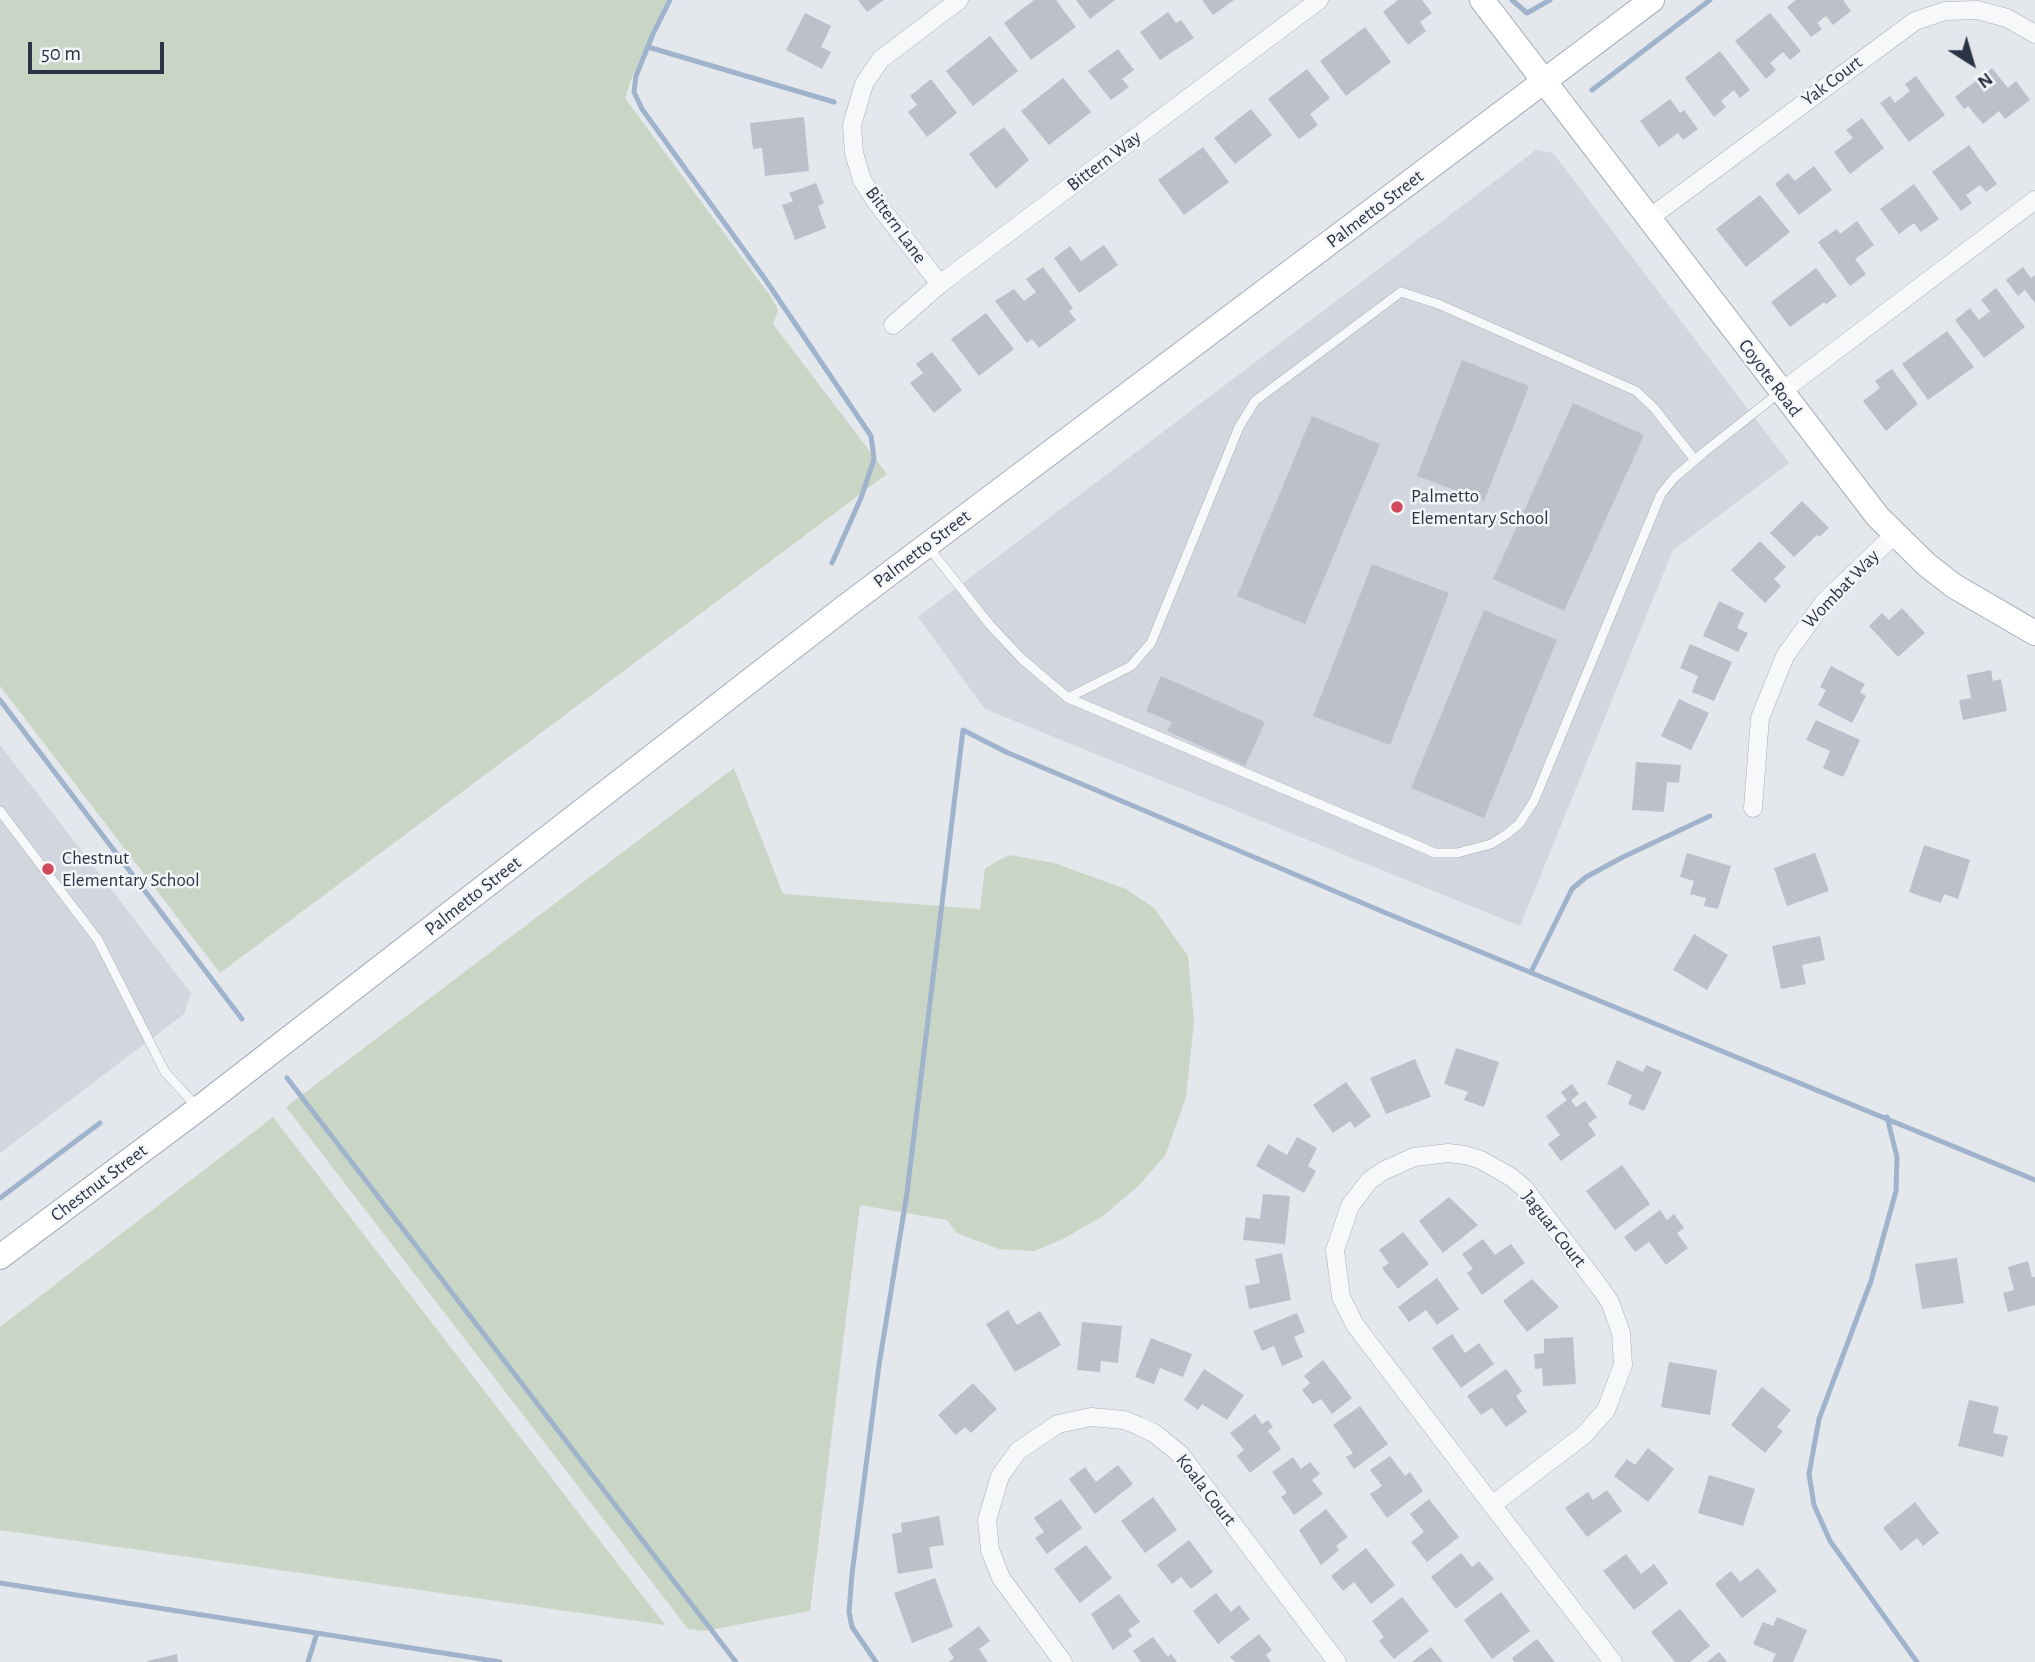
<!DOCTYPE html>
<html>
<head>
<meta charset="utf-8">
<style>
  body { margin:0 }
  #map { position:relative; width:2035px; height:1662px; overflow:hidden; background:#e4e7ec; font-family:"Alegreya Sans",sans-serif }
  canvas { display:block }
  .north { position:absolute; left:1937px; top:28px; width:70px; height:70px; -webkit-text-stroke:5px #f4f6f9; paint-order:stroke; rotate:143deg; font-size:19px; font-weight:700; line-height:28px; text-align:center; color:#2b3445 }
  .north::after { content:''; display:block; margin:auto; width:24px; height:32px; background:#2b3445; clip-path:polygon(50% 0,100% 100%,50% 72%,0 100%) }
  .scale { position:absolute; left:28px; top:42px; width:136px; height:32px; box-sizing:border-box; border:4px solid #2b3445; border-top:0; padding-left:9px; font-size:21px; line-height:24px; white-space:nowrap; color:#2b3445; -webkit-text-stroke:5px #f4f6f9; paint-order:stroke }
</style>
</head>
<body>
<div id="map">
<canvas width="2035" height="1662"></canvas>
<div class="north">N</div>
<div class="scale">50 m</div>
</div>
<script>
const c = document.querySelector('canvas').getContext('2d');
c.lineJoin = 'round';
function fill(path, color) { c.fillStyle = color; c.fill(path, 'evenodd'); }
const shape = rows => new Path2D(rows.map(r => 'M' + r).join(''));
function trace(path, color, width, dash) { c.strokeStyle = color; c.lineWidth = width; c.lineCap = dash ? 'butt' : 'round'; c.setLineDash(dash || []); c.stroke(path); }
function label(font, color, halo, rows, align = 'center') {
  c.font = font + ' "Alegreya Sans",sans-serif'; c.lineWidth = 5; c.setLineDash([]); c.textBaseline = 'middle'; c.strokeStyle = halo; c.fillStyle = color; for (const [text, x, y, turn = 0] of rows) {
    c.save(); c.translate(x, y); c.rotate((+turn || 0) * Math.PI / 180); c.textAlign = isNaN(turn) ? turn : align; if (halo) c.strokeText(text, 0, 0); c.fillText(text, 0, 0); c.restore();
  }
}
fill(shape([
  [1536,150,1553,153,1789,463,1673,550,1520,926,985,709,918,617],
  [0,745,191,993,184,1014,0,1153]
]), '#d2d6de');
fill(shape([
  [0,0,667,0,632,77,625,98,771,297,778,310,773,324,887,474,220,973,0,686],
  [734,768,783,894,980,909,985,869,995,862,1010,855,1054,863,1126,889,1154,908,1188,956,1194,1022,1186,1097,1165,1156,1137,1187,1103,1216,1063,1239,1034,1251,999,1249,957,1233,947,1220,860,1205,810,1611,704,1631,688,1629,286,1107],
  [273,1117,665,1625,0,1530,0,1327]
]), '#c9d6c5');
trace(shape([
  [670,0,653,34,636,76,634,92,642,109,765,279,871,436,874,459,861,498,832,563],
  [1512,0,1527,13,1550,0],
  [648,47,834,102],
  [1592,90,1710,0],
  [0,700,242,1019],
  [1531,972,1572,889,1586,877,1623,857,1710,816],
  [287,1078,736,1662],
  [1887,1117,1897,1157,1896,1191,1871,1281,1819,1419,1809,1474,1814,1505,1830,1541,1917,1662],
  [0,1198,100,1123],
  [0,1583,500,1662],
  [308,1662,317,1633],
  [876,1662,852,1627,849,1612,852,1574,879,1365,907,1193,963,730,1006,752,1386,913,2035,1180]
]), '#9fb4cc', 5);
fill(shape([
  [858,0,884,0,867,12],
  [1034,0,1056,0,1076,27,1031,60,1004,23],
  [1076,0,1115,0,1090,19],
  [1202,0,1234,0,1213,15],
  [1398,0,1422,0,1432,13,1420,22,1426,31,1408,45,1383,12],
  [1796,0,1843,0,1851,11,1833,25,1826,16,1817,23,1822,29,1811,37,1787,7],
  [1168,12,1176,23,1181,20,1194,38,1160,60,1140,32],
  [805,13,831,26,821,47,831,52,822,69,786,50],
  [1770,13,1801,51,1790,60,1783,52,1770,63,1776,70,1766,79,1735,41],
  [1365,27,1391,62,1346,96,1320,61],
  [990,36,1018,71,973,106,946,71],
  [1118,49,1134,70,1122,79,1129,87,1111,100,1088,71],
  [1720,51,1750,90,1740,98,1734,90,1721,101,1726,107,1714,117,1685,78],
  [1992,68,2008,88,2016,81,2030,100,2005,119,1999,111,1983,124,1968,106,1964,109,1955,97],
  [1307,69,1330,98,1310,114,1318,125,1299,139,1268,99],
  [1916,76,1945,115,1909,142,1880,103,1890,96,1895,103,1910,91,1905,84],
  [1063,78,1091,112,1049,145,1021,111],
  [931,79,957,113,927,137,908,112,917,105,910,96],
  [1670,99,1680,113,1684,110,1698,129,1683,140,1678,133,1659,147,1640,121],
  [1251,109,1272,135,1235,164,1214,138],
  [804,117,809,171,765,176,762,148,753,149,750,123],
  [1862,118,1884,148,1850,174,1834,152,1853,138,1846,130],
  [1004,127,1029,160,996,189,969,154],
  [1969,145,1997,184,1986,192,1980,185,1966,195,1972,203,1961,211,1932,172],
  [1203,147,1229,182,1184,215,1158,180],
  [1814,166,1832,190,1799,215,1775,184,1788,173,1795,181],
  [816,183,824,203,818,206,826,228,795,240,782,205,793,201,789,193],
  [1914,184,1939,219,1921,232,1914,223,1899,234,1880,209],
  [1760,195,1790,232,1746,267,1716,229],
  [1857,221,1874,245,1855,259,1866,274,1850,286,1818,242,1837,229,1840,234],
  [1104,245,1118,265,1079,293,1054,258,1070,246,1081,261],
  [1043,267,1073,308,1069,311,1076,320,1039,348,1032,339,1027,343,995,301,1014,289,1024,301,1036,292,1026,279],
  [2023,267,2031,278,2035,275,2035,303,2025,290,2018,296,2006,280],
  [1816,268,1837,296,1826,304,1824,302,1790,327,1771,302],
  [1996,288,2025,327,1984,358,1955,320,1970,308,1979,320,1990,311,1981,300],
  [986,313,1014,349,979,376,951,339],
  [1947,331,1974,367,1928,400,1902,364],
  [932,352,962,390,934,413,910,383,923,373,916,364],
  [1462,360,1529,386,1484,501,1417,476],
  [1892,369,1918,404,1886,431,1863,401,1880,388,1875,381],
  [1573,403,1644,435,1564,611,1493,579],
  [1312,416,1380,444,1305,624,1237,596],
  [1802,501,1829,528,1819,537,1817,535,1794,557,1770,533],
  [1760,541,1786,567,1774,579,1781,586,1765,603,1731,570],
  [1372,564,1449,593,1390,745,1313,716],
  [1719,601,1744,613,1737,628,1748,633,1738,652,1703,636],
  [1902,608,1925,633,1898,657,1869,626,1882,613,1889,620],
  [1484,610,1557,640,1484,818,1411,788],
  [1690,644,1732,662,1714,701,1692,692,1698,676,1680,668],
  [1831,666,1865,684,1860,692,1866,696,1852,723,1818,705,1826,690,1820,687],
  [1991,670,1993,681,2001,679,2007,711,1963,720,1959,700,1971,698,1967,675],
  [1161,676,1265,722,1245,766,1167,731,1172,722,1146,711],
  [1679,699,1709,713,1691,750,1661,736],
  [1816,720,1860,740,1843,777,1823,768,1830,751,1806,740],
  [1636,762,1681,765,1679,783,1667,782,1664,812,1632,810],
  [1924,845,1970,860,1958,899,1944,894,1941,903,1909,892],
  [1687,853,1731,866,1718,909,1704,906,1706,898,1690,894,1694,881,1680,877],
  [1815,853,1829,891,1787,906,1774,868],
  [1694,934,1728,955,1707,990,1673,970],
  [1820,936,1825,960,1802,965,1806,984,1781,989,1772,946],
  [1456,1048,1499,1062,1484,1107,1464,1100,1468,1092,1444,1084],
  [1415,1059,1431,1097,1386,1114,1370,1078],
  [1617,1060,1643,1072,1646,1065,1662,1072,1644,1111,1628,1104,1632,1095,1607,1084],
  [1346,1082,1371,1116,1355,1128,1350,1121,1333,1133,1313,1105],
  [1572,1084,1579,1094,1571,1100,1576,1107,1585,1101,1597,1117,1588,1124,1596,1135,1561,1161,1548,1144,1560,1135,1546,1116,1567,1100,1561,1092],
  [1297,1137,1317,1148,1308,1166,1316,1171,1304,1193,1256,1166,1268,1144,1287,1155],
  [1622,1165,1650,1204,1615,1230,1586,1191],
  [1263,1194,1290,1196,1285,1244,1243,1240,1246,1217,1260,1219],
  [1449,1197,1478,1225,1443,1253,1419,1221],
  [1660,1210,1667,1220,1674,1214,1684,1228,1677,1233,1688,1248,1666,1265,1649,1242,1635,1252,1624,1237],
  [1403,1232,1429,1264,1398,1289,1382,1268,1389,1263,1379,1250],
  [1483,1239,1495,1255,1511,1244,1525,1263,1482,1295,1467,1273,1473,1269,1462,1254],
  [1282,1253,1291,1300,1249,1309,1245,1286,1260,1283,1255,1259],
  [1957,1258,1964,1303,1922,1309,1915,1264],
  [2028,1261,2032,1277,2035,1277,2035,1305,2008,1312,2003,1293,2014,1290,2008,1267],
  [1437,1278,1459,1309,1437,1325,1426,1310,1409,1322,1398,1307],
  [1532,1279,1559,1307,1527,1332,1503,1301],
  [1008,1310,1017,1325,1040,1311,1061,1345,1015,1372,986,1324],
  [1297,1313,1305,1332,1294,1337,1303,1357,1282,1366,1274,1346,1262,1351,1253,1331],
  [1082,1322,1122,1326,1118,1363,1101,1361,1100,1372,1077,1370],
  [1452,1334,1465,1353,1479,1343,1494,1364,1461,1388,1432,1348],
  [1573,1337,1576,1384,1543,1386,1542,1368,1535,1369,1534,1354,1544,1353,1544,1339],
  [1151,1338,1192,1354,1183,1377,1160,1368,1154,1384,1135,1377],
  [1323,1360,1352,1398,1332,1414,1321,1399,1313,1404,1302,1390,1310,1383,1304,1376],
  [1669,1362,1717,1370,1710,1415,1661,1407],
  [1204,1369,1244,1395,1227,1420,1202,1404,1198,1410,1184,1400],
  [1506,1369,1522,1391,1516,1396,1527,1412,1506,1427,1492,1408,1481,1415,1467,1396],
  [973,1383,997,1409,971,1433,965,1427,956,1435,938,1415],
  [1762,1387,1791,1410,1777,1427,1783,1431,1765,1453,1731,1425],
  [1969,1400,1999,1407,1993,1433,2008,1436,2003,1457,1958,1446],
  [1360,1406,1388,1444,1354,1469,1346,1457,1353,1453,1333,1425],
  [1255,1414,1262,1424,1268,1420,1273,1427,1268,1431,1281,1449,1250,1473,1237,1456,1244,1450,1230,1433],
  [1648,1448,1674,1469,1648,1502,1614,1476,1627,1459,1635,1465],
  [1390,1456,1405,1476,1410,1472,1423,1491,1387,1518,1370,1494,1382,1486,1370,1470],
  [1293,1457,1301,1469,1310,1462,1320,1474,1312,1480,1323,1494,1294,1515,1281,1497,1287,1493,1272,1472],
  [1118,1465,1133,1484,1095,1514,1069,1479,1085,1467,1096,1482],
  [1709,1475,1755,1489,1743,1526,1698,1513],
  [1607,1490,1622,1511,1587,1537,1565,1508,1588,1492,1593,1500],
  [1153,1497,1177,1530,1145,1553,1121,1521],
  [1061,1499,1082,1528,1047,1554,1035,1538,1044,1532,1034,1518],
  [1429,1499,1459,1537,1427,1562,1411,1542,1424,1532,1410,1514],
  [1915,1502,1939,1533,1923,1546,1917,1538,1901,1551,1883,1528],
  [1326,1509,1348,1537,1336,1546,1339,1550,1321,1565,1299,1530],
  [939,1516,944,1545,929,1547,933,1568,898,1574,892,1534,902,1532,901,1523],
  [1189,1540,1213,1572,1191,1589,1181,1577,1172,1584,1157,1565],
  [1086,1545,1112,1578,1080,1603,1054,1569],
  [1366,1548,1395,1585,1371,1604,1354,1582,1343,1591,1331,1576],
  [1461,1553,1472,1567,1479,1561,1494,1579,1456,1609,1431,1577],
  [1626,1554,1641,1574,1654,1564,1668,1583,1634,1610,1603,1571],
  [1758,1568,1777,1591,1742,1618,1715,1584,1731,1571,1740,1582],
  [935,1578,953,1627,912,1643,894,1593],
  [1501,1592,1530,1631,1492,1659,1464,1620],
  [1216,1593,1231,1612,1239,1605,1250,1619,1218,1644,1193,1611],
  [1119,1594,1140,1622,1128,1630,1132,1636,1113,1650,1091,1614],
  [1402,1597,1429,1631,1394,1659,1379,1641,1384,1637,1372,1621],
  [1680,1609,1710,1646,1690,1662,1675,1662,1651,1632],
  [1777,1617,1807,1630,1793,1662,1772,1662,1776,1654,1753,1644,1763,1622,1773,1626],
  [979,1626,990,1641,979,1649,988,1662,949,1662,954,1658,948,1649],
  [1259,1634,1272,1650,1266,1655,1271,1662,1235,1662,1230,1657],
  [1153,1637,1168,1657,1171,1654,1177,1662,1141,1662,1133,1651],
  [1537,1639,1555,1662,1514,1662,1512,1658],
  [1431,1647,1443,1662,1412,1662],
  [1719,1652,1727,1662,1707,1662],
  [177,1654,178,1662,148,1662,147,1661]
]), '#bbc0ca');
const lane = shape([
  [929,548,990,625,1022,659,1068,698,1414,844,1435,853,1457,853,1491,844,1507,834,1519,824,1534,801,1661,494,1674,478,1703,453,1779,393],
  [1068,698,1131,666,1151,643,1239,427,1255,401,1401,292,1438,304,1636,391,1654,408,1695,460],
  [0,811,98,940,165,1072,197,1107]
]);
const street = shape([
  [1648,219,1915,21,1945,11,1977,10,2007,18,2035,34],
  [940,284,876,202,862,180,854,153,852,125,864,84,880,60,959,0],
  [893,325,940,284,1319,0],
  [1781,392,2035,200],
  [1753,808,1760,718,1785,656,1824,602,1894,535],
  [1492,1505,1584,1435,1606,1410,1623,1365,1621,1333,1610,1302,1601,1289,1524,1188,1511,1177,1481,1160,1465,1155,1448,1153,1414,1157,1383,1171,1369,1181,1350,1206,1335,1250,1341,1297,1355,1325,1492,1505,1613,1662],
  [1063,1662,1001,1578,990,1550,987,1520,1000,1476,1018,1451,1058,1424,1091,1417,1124,1420,1139,1426,1154,1433,1180,1454,1337,1662]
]);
const secondary = shape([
  [1482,0,1878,517,1927,565,1954,586,2035,633],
  [0,1257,198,1109,845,607,1652,0]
]);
trace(lane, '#a9aeb7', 10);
trace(street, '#a9aeb7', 19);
trace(secondary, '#a9aeb7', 26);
trace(lane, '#f7f8fa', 9);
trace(street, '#f7f8fa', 18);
trace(secondary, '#fff', 24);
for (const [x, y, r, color] of [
  [1397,507,7,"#d1495b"],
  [48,869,7,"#d1495b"]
]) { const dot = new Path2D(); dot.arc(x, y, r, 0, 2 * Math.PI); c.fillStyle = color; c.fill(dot); trace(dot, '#f4f6f9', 2.5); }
label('19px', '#2b3445', '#f4f6f9', [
  ["Yak Court",1832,81,-37],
  ["Bittern Way",1104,161,-37],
  ["Palmetto Street",1375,209,-37],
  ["Bittern Lane",896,225,54],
  ["Coyote Road",1770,378,53],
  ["Palmetto Street",922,549,-37],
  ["Wombat Way",1841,589,-46],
  ["Palmetto Street",473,896,-38],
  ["Chestnut Street",99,1183,-37],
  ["Jaguar Court",1554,1229,52],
  ["Koala Court",1206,1490,52]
]);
label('19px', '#2b3445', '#f4f6f9', [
  ["Palmetto",1411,496],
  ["Elementary School",1411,518],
  ["Chestnut",62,858],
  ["Elementary School",62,880]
], 'left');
</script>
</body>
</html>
